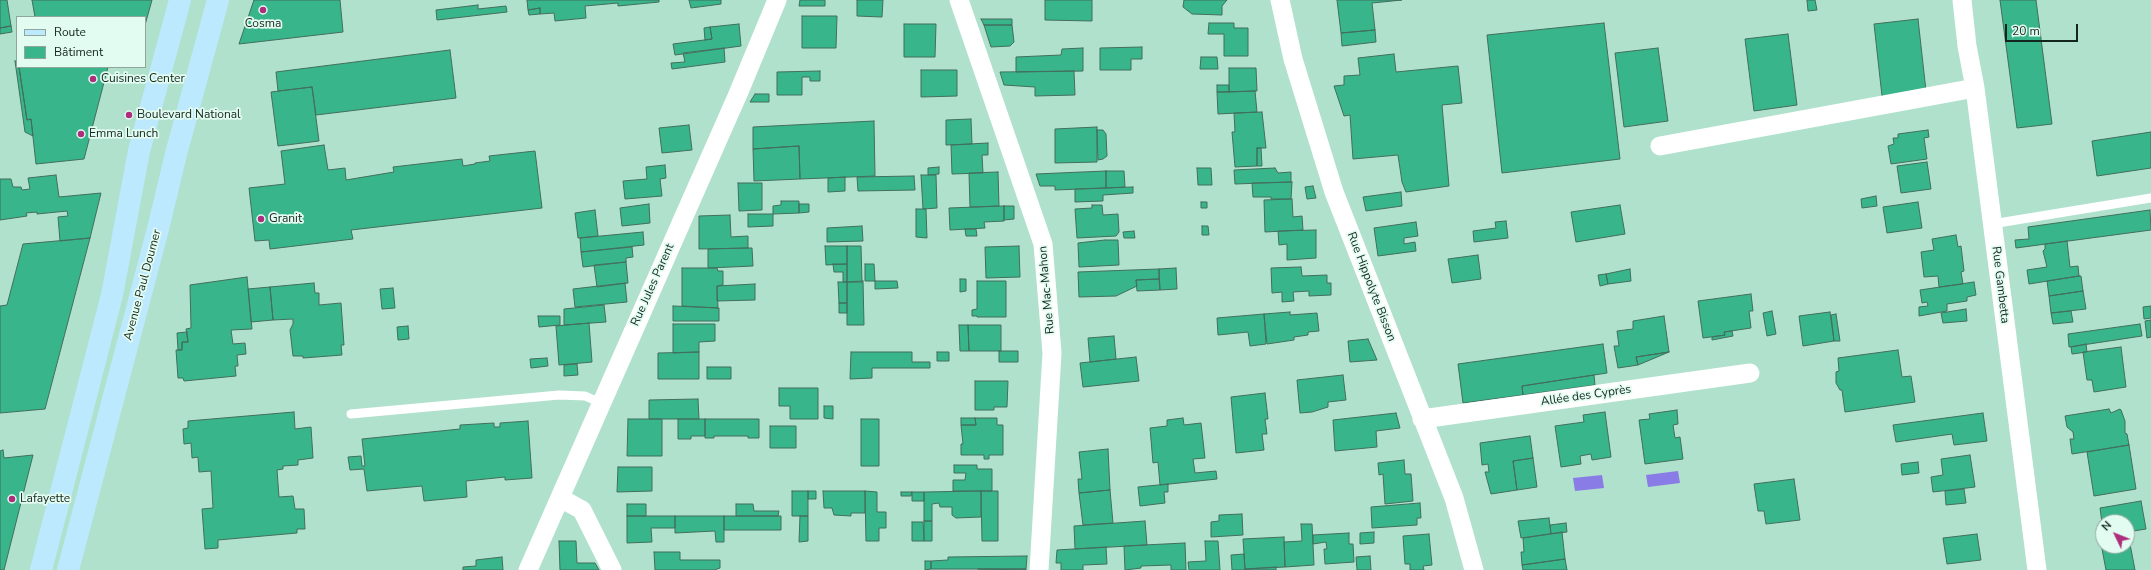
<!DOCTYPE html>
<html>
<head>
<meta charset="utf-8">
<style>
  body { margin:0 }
  #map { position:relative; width:2151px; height:570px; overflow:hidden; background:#b0e1cc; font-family:"Nunito Sans",sans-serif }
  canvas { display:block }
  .legend { position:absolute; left:16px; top:16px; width:130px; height:52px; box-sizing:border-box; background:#e3fcf1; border:1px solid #90a69d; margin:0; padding:5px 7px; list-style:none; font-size:12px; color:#13261e }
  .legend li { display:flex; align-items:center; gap:8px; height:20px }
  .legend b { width:20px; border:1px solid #90a69d }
  .north { position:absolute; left:2095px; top:514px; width:40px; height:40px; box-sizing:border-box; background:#e3fcf1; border:1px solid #90a69d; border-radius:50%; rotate:313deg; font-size:11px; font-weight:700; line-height:16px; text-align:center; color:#13261e }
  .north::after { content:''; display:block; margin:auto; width:14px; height:18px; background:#ad2e7d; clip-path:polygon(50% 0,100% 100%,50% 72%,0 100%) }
  .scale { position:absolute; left:2005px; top:24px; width:73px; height:18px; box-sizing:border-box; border:2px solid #13261e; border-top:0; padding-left:5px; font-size:12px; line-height:14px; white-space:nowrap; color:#13261e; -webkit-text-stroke:3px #e3fcf1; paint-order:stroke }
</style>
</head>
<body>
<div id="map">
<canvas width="2151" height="570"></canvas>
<ul class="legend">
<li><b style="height:5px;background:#bce9fd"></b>Route</li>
<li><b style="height:11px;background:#39b58c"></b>Bâtiment</li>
</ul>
<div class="north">N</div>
<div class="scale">20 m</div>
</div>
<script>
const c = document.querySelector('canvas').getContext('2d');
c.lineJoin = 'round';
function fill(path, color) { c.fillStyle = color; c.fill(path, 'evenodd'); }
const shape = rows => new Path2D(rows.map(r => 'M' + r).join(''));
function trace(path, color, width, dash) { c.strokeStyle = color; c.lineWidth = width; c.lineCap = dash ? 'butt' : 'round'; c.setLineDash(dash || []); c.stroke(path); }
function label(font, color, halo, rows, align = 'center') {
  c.font = font + ' "Nunito Sans",sans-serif'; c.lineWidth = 3.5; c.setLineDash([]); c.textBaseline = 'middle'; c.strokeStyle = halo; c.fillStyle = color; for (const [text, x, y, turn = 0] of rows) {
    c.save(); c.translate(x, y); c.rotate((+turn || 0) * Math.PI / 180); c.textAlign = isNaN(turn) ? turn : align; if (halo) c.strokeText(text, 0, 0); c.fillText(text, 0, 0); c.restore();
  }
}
fill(shape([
  [1678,471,1680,483,1648,487,1646,475],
  [1602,475,1604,488,1575,491,1573,478]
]), '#897ce7');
const building = shape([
  [0,0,7,0,11,26,0,28,0,0],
  [32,0,152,0,145,25,145,17,35,17,32,0],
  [254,0,340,0,343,32,239,44,254,0],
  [527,0,659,0,659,2,618,6,618,3,585,6,586,18,555,21,554,13,540,14,540,8,528,10,527,0],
  [689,0,721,0,721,4,691,8,689,0],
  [800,0,825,0,825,6,799,6,800,0],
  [857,0,883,0,882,17,857,16,857,0],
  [1045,0,1092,0,1092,21,1045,20,1045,0],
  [1184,0,1227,0,1222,6,1222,15,1192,14,1183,7,1184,0],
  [1337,0,1402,0,1372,3,1375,30,1341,33,1337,0],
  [1807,0,1815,0,1817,10,1808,11,1807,0],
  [2000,0,2036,0,2052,124,2017,128,2000,0],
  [478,5,478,9,506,6,507,12,437,20,436,10,478,5],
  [540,8,540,14,529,15,528,10,540,8],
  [802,16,837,16,836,48,802,48,802,16],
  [981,19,1012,19,1012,25,984,25,981,19],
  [1918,19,1926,91,1882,96,1874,24,1918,19],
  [1209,23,1234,23,1234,28,1248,28,1248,56,1224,56,1224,34,1208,34,1209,23],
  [1604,23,1620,159,1502,173,1487,35,1604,23],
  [739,24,741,46,675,55,673,44,712,39,710,27,739,24],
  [904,24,936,24,935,57,904,57,904,24],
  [984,25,1012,25,1014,42,1010,46,991,47,984,25],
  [11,26,12,32,0,34,0,28,11,26],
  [710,27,712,39,705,40,704,28,710,27],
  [1375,30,1376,42,1342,46,1341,33,1375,30],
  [1788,34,1797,105,1754,111,1745,39,1788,34],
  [1142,47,1142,59,1131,59,1131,70,1100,70,1100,48,1142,47],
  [724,48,725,62,672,69,671,63,685,62,683,53,724,48],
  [1083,48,1083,71,1016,72,1016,57,1061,55,1062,49,1083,48],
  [1658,48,1668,121,1624,127,1615,53,1658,48],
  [450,50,456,98,316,115,312,87,278,91,276,72,450,50],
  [1394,54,1396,72,1458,66,1462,103,1442,105,1449,186,1406,192,1402,182,1398,155,1353,159,1350,115,1344,116,1334,86,1344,85,1344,76,1360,75,1358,58,1394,54],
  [1201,57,1217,57,1218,69,1200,69,1201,57],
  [15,61,17,61,17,67,19,67,27,120,31,119,33,136,25,132,15,61],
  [19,67,108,67,84,159,36,164,31,119,27,120,19,67],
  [1229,68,1256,68,1257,91,1229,92,1229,68],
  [921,70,957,70,957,96,921,97,921,70],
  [820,71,820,81,810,81,810,77,802,77,802,95,777,95,777,72,820,71],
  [1074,71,1075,95,1035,96,1035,87,1004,85,1000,72,1074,71],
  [1217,85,1229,85,1229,92,1217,92,1217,85],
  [312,87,319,141,278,146,271,92,312,87],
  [1255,91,1257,112,1218,114,1217,92,1255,91],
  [755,94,769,94,769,102,750,102,755,94],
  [1262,112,1266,148,1257,148,1257,166,1235,167,1232,132,1235,132,1234,113,1262,112],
  [971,119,972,144,946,145,946,120,971,119],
  [874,121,875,176,800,179,799,146,753,149,753,127,874,121],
  [689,125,692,150,662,153,659,128,689,125],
  [1097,127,1097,162,1055,163,1055,129,1097,127],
  [1097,130,1103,130,1106,134,1107,156,1103,159,1098,160,1097,130],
  [1928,130,1929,137,1924,138,1927,159,1891,164,1888,146,1894,144,1893,138,1898,138,1898,134,1928,130],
  [2151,132,2151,168,2097,176,2092,141,2151,132],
  [988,143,988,155,982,155,983,173,952,174,951,145,988,143],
  [324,145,328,170,345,168,346,180,394,172,393,167,462,159,463,166,475,164,475,163,490,161,489,156,535,151,542,208,351,230,353,239,270,249,269,240,255,241,249,188,285,184,281,151,324,145],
  [799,146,800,179,754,181,753,149,799,146],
  [1257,148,1261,148,1262,166,1257,166,1257,148],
  [1927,162,1931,189,1901,193,1897,166,1927,162],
  [665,165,666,178,660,179,662,196,625,199,623,181,647,179,646,167,665,165],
  [939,167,939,174,928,175,928,168,939,167],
  [1197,168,1211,168,1212,185,1198,185,1197,168],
  [1275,168,1278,173,1291,172,1291,182,1235,184,1234,170,1275,168],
  [1106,171,1106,188,1055,190,1055,186,1040,186,1036,174,1106,171],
  [1106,171,1124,171,1125,187,1106,188,1106,171],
  [998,172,999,206,970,207,969,173,998,172],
  [56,175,59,197,101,193,90,238,60,241,58,217,68,216,67,211,37,214,37,212,26,213,27,216,0,220,0,179,11,179,13,187,21,187,22,190,30,189,28,178,56,175],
  [921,175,936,175,937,208,923,209,921,175],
  [914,176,915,190,858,191,857,177,914,176],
  [845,177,845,191,828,192,828,178,845,177],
  [1292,182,1291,199,1271,199,1271,197,1253,197,1252,183,1292,182],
  [738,183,762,183,762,210,739,211,738,183],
  [1313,186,1316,198,1307,199,1305,187,1313,186],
  [1133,187,1133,193,1103,195,1103,201,1075,202,1075,189,1133,187],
  [1401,192,1402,206,1366,211,1363,197,1401,192],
  [1876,196,1877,206,1862,208,1861,199,1876,196],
  [1292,199,1293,217,1302,216,1303,230,1265,232,1264,200,1292,199],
  [781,201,799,201,799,213,773,214,773,206,781,205,781,201],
  [1201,202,1207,202,1207,208,1201,208,1201,202],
  [1918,202,1922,228,1887,233,1883,207,1918,202],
  [649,204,650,223,622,226,620,208,649,204],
  [799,204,809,204,809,212,799,213,799,204],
  [1092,205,1102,205,1103,215,1118,214,1119,232,1116,236,1077,238,1075,209,1092,208,1092,205],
  [1620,205,1625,234,1576,242,1571,212,1620,205],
  [1004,206,1004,221,984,222,985,228,950,230,949,208,1004,206],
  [1004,206,1014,206,1014,219,1004,220,1004,206],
  [916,209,926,209,927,238,916,237,916,209],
  [595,210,598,236,578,238,575,213,595,210],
  [2150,210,2151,230,2016,248,2015,240,2029,239,2028,227,2150,210],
  [748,214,773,214,773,226,748,227,748,214],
  [730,215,731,237,748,236,748,248,699,249,699,216,730,215],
  [1506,221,1508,238,1474,242,1473,231,1496,228,1495,222,1506,221],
  [1416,222,1418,236,1404,238,1404,244,1415,242,1416,251,1378,256,1374,228,1416,222],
  [862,226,863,241,827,242,827,228,862,226],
  [1202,226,1208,226,1209,235,1202,235,1202,226],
  [965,229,976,229,977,236,966,236,965,229],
  [1316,230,1316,258,1287,260,1287,244,1279,245,1278,231,1316,230],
  [1134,231,1135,238,1124,238,1123,232,1134,231],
  [643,232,644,245,581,252,580,238,643,232],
  [1956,235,1958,247,1961,246,1964,271,1961,272,1963,284,1939,287,1938,276,1924,277,1921,252,1934,250,1932,239,1956,235],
  [90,238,45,409,0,413,0,306,7,305,23,244,90,238],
  [1105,240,1118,240,1119,265,1079,267,1078,243,1105,240],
  [2067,241,2070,267,2078,266,2079,276,2029,284,2027,270,2047,267,2043,251,2045,249,2045,244,2067,241],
  [825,246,847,246,847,264,826,265,825,246],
  [847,246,861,246,862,282,847,282,847,246],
  [1019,246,1020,277,986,278,985,247,1019,246],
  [632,247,633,257,626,258,626,262,583,267,581,252,632,247],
  [748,248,752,248,753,266,708,268,708,249,748,248],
  [1478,255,1481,279,1452,283,1448,259,1478,255],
  [626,262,628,283,597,287,594,265,626,262],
  [833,264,847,264,847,282,843,282,843,272,834,272,833,264],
  [865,264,874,264,875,281,865,281,865,264],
  [1301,267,1302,276,1327,275,1327,283,1331,283,1331,295,1309,296,1309,291,1293,292,1294,301,1282,302,1282,292,1272,293,1271,268,1301,267],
  [682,268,717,268,718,271,723,271,723,285,717,286,718,308,682,306,682,268],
  [1176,268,1177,289,1160,290,1159,269,1176,268],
  [1159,269,1159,279,1136,280,1137,286,1116,296,1079,297,1078,272,1159,269],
  [1630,269,1631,281,1608,284,1606,274,1630,269],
  [1606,274,1608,284,1600,286,1598,275,1606,274],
  [2079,276,2081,276,2083,291,2049,296,2047,281,2079,276],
  [247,277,252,329,231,330,233,344,245,343,246,354,237,355,238,366,235,366,236,376,184,381,183,378,178,378,176,350,182,350,182,342,188,342,186,329,191,328,190,285,247,277],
  [960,279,966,279,966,291,960,292,960,279],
  [1159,279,1160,290,1137,291,1136,280,1159,279],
  [863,281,864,325,847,325,847,282,863,281],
  [875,281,897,281,898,288,875,289,875,281],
  [977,281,1006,281,1006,317,977,317,977,316,972,316,972,310,977,309,977,281],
  [838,282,847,282,847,303,839,303,838,282],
  [1974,282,1976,295,1967,297,1967,301,1947,304,1947,311,1919,316,1919,307,1928,306,1927,302,1922,303,1920,290,1974,282],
  [314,283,315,293,319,293,319,305,341,303,344,345,341,345,342,355,303,358,303,356,293,356,290,330,293,324,293,319,273,320,270,287,314,283],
  [625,283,627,302,575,307,573,289,625,283],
  [755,284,755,300,717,301,717,286,755,284],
  [270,287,273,320,251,322,248,289,270,287],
  [393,288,395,308,382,309,380,289,393,288],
  [2083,291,2086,309,2051,313,2049,296,2083,291],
  [1751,294,1753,311,1749,311,1751,328,1724,332,1725,335,1703,338,1698,301,1751,294],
  [839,303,847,303,847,313,839,313,839,303],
  [604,305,606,322,564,325,564,309,604,305],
  [673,306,719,308,719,321,673,321,673,306],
  [2151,306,2151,318,2144,319,2143,307,2151,306],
  [1966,309,1967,321,1943,323,1941,313,1966,309],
  [1772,311,1776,334,1767,336,1763,313,1772,311],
  [2071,311,2073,322,2053,324,2051,313,2071,311],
  [1290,312,1290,315,1317,313,1319,331,1308,332,1308,335,1294,337,1294,340,1267,344,1264,314,1290,312],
  [1830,312,1834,341,1803,346,1799,316,1830,312],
  [1264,314,1266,344,1250,346,1248,332,1218,335,1217,318,1264,314],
  [1836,314,1840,341,1834,341,1831,315,1836,314],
  [538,316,560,316,560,325,539,327,538,316],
  [1664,316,1669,352,1636,357,1638,365,1618,368,1614,346,1619,346,1617,331,1633,329,1633,321,1664,316],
  [2151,320,2151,337,2147,338,2145,321,2151,320],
  [589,323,592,362,559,365,556,326,589,323],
  [673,324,715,324,715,341,699,342,699,352,673,353,673,324],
  [2140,324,2142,336,2069,347,2068,334,2140,324],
  [959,325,968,325,969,351,960,351,959,325],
  [968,325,1001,325,1001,351,969,351,968,325],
  [408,326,409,339,398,340,397,327,408,326],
  [1732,331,1733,336,1712,340,1712,337,1725,335,1724,332,1732,331],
  [187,332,188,342,182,342,182,350,178,350,177,333,187,332],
  [1114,336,1116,359,1090,362,1088,338,1114,336],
  [1368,339,1377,360,1350,362,1348,341,1368,339],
  [1603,344,1607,373,1522,386,1523,395,1463,403,1458,364,1603,344],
  [2086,344,2087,352,2072,354,2071,347,2086,344],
  [2121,347,2126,387,2094,392,2092,380,2087,380,2083,352,2121,347],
  [1898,350,1902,377,1911,376,1915,402,1845,412,1842,390,1840,390,1836,383,1836,372,1839,371,1838,358,1898,350],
  [999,351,1018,351,1018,362,999,362,999,351],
  [699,352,699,379,658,379,658,353,699,352],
  [851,352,912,352,912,362,930,362,930,368,872,368,872,378,850,379,851,352],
  [937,352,949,352,949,361,937,361,937,352],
  [1669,352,1638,365,1636,357,1669,352],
  [1136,357,1139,381,1083,387,1080,363,1136,357],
  [547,358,548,366,531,368,530,359,547,358],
  [577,364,578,375,564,376,564,365,577,364],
  [707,367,731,367,731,379,707,379,707,367],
  [1343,375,1346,400,1328,402,1328,407,1312,412,1300,413,1297,380,1343,375],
  [1594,375,1595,385,1523,395,1522,386,1594,375],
  [975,381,1008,381,1007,407,994,407,994,410,975,410,975,381],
  [779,388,818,388,818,419,790,419,790,406,779,406,779,388],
  [1265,393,1268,419,1265,419,1267,434,1262,434,1264,450,1236,453,1231,397,1265,393],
  [698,399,699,419,649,419,649,400,698,399],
  [824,406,833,406,833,419,824,418,824,406],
  [2109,409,2111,413,2120,409,2121,410,2125,421,2125,433,2127,434,2129,445,2072,454,2070,439,2074,439,2073,432,2067,427,2065,416,2109,409],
  [1677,410,1678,424,1673,425,1675,438,1680,437,1683,459,1645,464,1639,420,1650,419,1649,414,1677,410],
  [294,412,295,429,311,427,313,458,298,460,298,465,283,466,283,469,277,470,279,497,293,496,295,509,304,509,305,529,297,529,297,533,218,540,218,548,205,549,202,509,213,508,211,471,199,472,198,457,192,458,191,443,184,444,183,429,188,428,188,421,294,412],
  [1605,412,1611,457,1592,460,1591,454,1580,456,1581,464,1561,467,1555,426,1584,422,1583,415,1605,412],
  [1396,413,1400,428,1376,431,1377,447,1335,451,1333,420,1396,413],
  [1983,413,1987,441,1954,445,1952,434,1896,442,1893,425,1983,413],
  [961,418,975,418,976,425,961,425,961,418],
  [975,418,997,418,997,425,1003,425,1003,455,989,455,989,459,984,459,984,455,961,455,961,444,963,444,961,425,976,425,975,418],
  [1183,418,1184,425,1201,423,1205,458,1193,459,1195,473,1216,471,1217,479,1160,485,1158,462,1153,463,1150,428,1167,426,1167,420,1183,418],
  [628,419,662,419,662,456,627,456,628,419],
  [678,419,705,419,705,436,691,436,691,439,678,439,678,419],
  [705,419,759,419,759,438,748,438,748,436,714,436,714,438,705,438,705,419],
  [861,419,879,419,879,466,861,466,861,419],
  [528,421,532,478,505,480,505,477,466,481,467,497,424,501,422,486,367,491,364,469,350,470,348,457,361,456,362,466,365,466,362,439,460,429,460,425,494,423,494,427,500,427,500,423,528,421],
  [770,426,796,426,796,448,770,448,770,426],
  [1530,436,1533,458,1513,461,1517,490,1491,494,1485,472,1489,472,1488,464,1482,465,1480,443,1530,436],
  [2129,445,2136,489,2094,496,2087,452,2129,445],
  [1108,449,1110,490,1079,493,1078,479,1082,479,1079,452,1108,449],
  [3,450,4,458,33,455,4,570,0,570,0,451,3,450],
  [1970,455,1975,487,1933,492,1931,477,1943,475,1941,459,1970,455],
  [1533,458,1537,487,1517,490,1513,461,1533,458],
  [1404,460,1405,474,1411,474,1413,501,1385,504,1383,474,1379,475,1378,463,1404,460],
  [1918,462,1919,473,1902,475,1901,464,1918,462],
  [954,465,977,465,977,469,992,469,992,491,953,491,953,480,965,480,966,473,954,473,954,465],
  [618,467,652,467,652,491,617,492,618,467],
  [1794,479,1800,520,1766,524,1764,511,1758,511,1754,484,1794,479],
  [1168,484,1168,492,1164,492,1165,503,1140,506,1138,487,1168,484],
  [1964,489,1966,503,1946,505,1945,491,1964,489],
  [1110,490,1113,523,1083,525,1079,493,1110,490],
  [792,491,808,491,808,516,792,516,792,491],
  [808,491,816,491,816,499,808,499,808,491],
  [823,491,865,491,865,513,851,513,851,516,834,515,832,508,824,508,823,491],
  [865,491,877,492,877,512,886,512,886,528,879,528,879,541,866,541,865,491],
  [981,491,981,517,956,518,952,515,952,507,940,507,939,503,932,504,932,521,924,521,924,492,981,491],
  [981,491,998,491,998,541,982,541,981,491],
  [901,492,912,492,911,496,901,496,901,492],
  [912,492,924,492,924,501,912,501,912,492],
  [2141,501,2146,529,2127,532,2127,522,2103,522,2103,530,2100,508,2141,501],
  [1420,503,1421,518,1417,518,1417,525,1372,528,1371,507,1420,503],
  [627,504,646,504,646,516,627,516,627,504],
  [736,504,753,504,754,511,779,511,778,516,736,516,736,504],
  [1242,514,1243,535,1211,537,1211,522,1219,521,1219,515,1242,514],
  [627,516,675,516,675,528,651,528,652,542,627,543,627,516],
  [675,516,724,516,724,542,716,542,715,531,675,533,675,516],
  [724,516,781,516,781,530,724,530,724,516],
  [800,516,808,516,808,541,799,542,800,516],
  [1549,518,1551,534,1521,538,1518,521,1549,518],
  [924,521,932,521,932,541,924,541,924,521],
  [1145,521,1147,545,1075,549,1074,526,1145,521],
  [912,522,923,522,924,541,912,541,912,522],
  [1566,523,1567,532,1551,534,1550,525,1566,523],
  [1301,524,1312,524,1314,565,1285,567,1284,542,1302,541,1301,524],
  [1374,532,1374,543,1360,544,1360,533,1374,532],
  [1562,532,1565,559,1522,565,1521,552,1524,552,1523,538,1562,532],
  [1349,533,1349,544,1353,544,1354,562,1325,564,1324,549,1327,549,1326,542,1313,544,1313,535,1349,533],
  [1429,534,1432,565,1423,566,1424,570,1410,570,1410,564,1405,564,1403,536,1429,534],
  [1977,534,1981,560,1947,564,1943,538,1977,534],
  [1284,537,1285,567,1245,569,1243,539,1284,537],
  [559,541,576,541,577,563,595,563,599,570,560,570,559,541],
  [1205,541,1218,541,1220,570,1189,570,1188,562,1206,561,1205,541],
  [1185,543,1186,570,1171,570,1171,565,1141,566,1141,568,1125,570,1124,546,1185,543],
  [2130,544,2135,570,2106,570,2102,549,2130,544],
  [1106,547,1107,564,1083,565,1083,570,1061,570,1061,563,1056,563,1057,550,1106,547],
  [654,552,680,552,680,560,720,560,720,568,714,570,655,570,654,552],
  [1244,554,1245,570,1232,570,1231,555,1244,554],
  [1027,556,1026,569,931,569,931,561,948,560,948,557,1027,556],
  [1370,556,1371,570,1357,570,1356,557,1370,556],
  [502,557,503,570,463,570,463,567,476,566,476,560,502,557],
  [1565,559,1567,570,1523,570,1522,565,1565,559],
  [925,561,931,561,931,569,925,570,925,561],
  [1276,567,1276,570,1245,570,1245,569,1276,567],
  [978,569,1026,569,1026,570,978,569]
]);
fill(building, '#39b58c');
trace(building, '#416f5c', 1);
trace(shape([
  [1992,224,2151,198],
  [351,414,559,395,585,396,601,403]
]), '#fff', 9);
trace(shape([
  [959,0,1043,244,1052,353,1039,570],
  [1280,0,1293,59,1334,192,1454,498,1474,570],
  [1962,0,1967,46,1975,88,2037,570],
  [1660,146,1975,88],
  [1422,419,1750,373],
  [560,498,582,510,612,570],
  [528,570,738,94,777,0]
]), '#fff', 19);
trace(shape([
  [41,570,112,295,139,151,180,0],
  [68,570,158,229,176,154,218,0]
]), '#bce9fd', 22);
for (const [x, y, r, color] of [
  [263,10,4,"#ad2e7d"],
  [93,79,4,"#ad2e7d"],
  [129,115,4,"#ad2e7d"],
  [81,134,4,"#ad2e7d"],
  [261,219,4,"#ad2e7d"],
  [12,499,4,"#ad2e7d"]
]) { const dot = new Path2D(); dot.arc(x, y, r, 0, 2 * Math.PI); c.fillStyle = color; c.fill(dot); trace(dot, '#e3fcf1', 1.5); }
label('12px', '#13261e', '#e3fcf1', [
  ["Cosma",263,24,"center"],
  ["Cuisines Center",101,79],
  ["Boulevard National",137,115],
  ["Emma Lunch",89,134],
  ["Granit",269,219],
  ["Lafayette",20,499]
], 'left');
label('12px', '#13261e', '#e3fcf1', [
  ["Avenue Paul Doumer",143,285,-75],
  ["Rue Jules Parent",653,285,-66],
  ["Rue Gambetta",2000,285,83],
  ["Rue Hippolyte Bisson",1371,287,69],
  ["Rue Mac-Mahon",1047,290,-95],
  ["Allée des Cyprès",1586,396,-8]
]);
</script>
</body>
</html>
